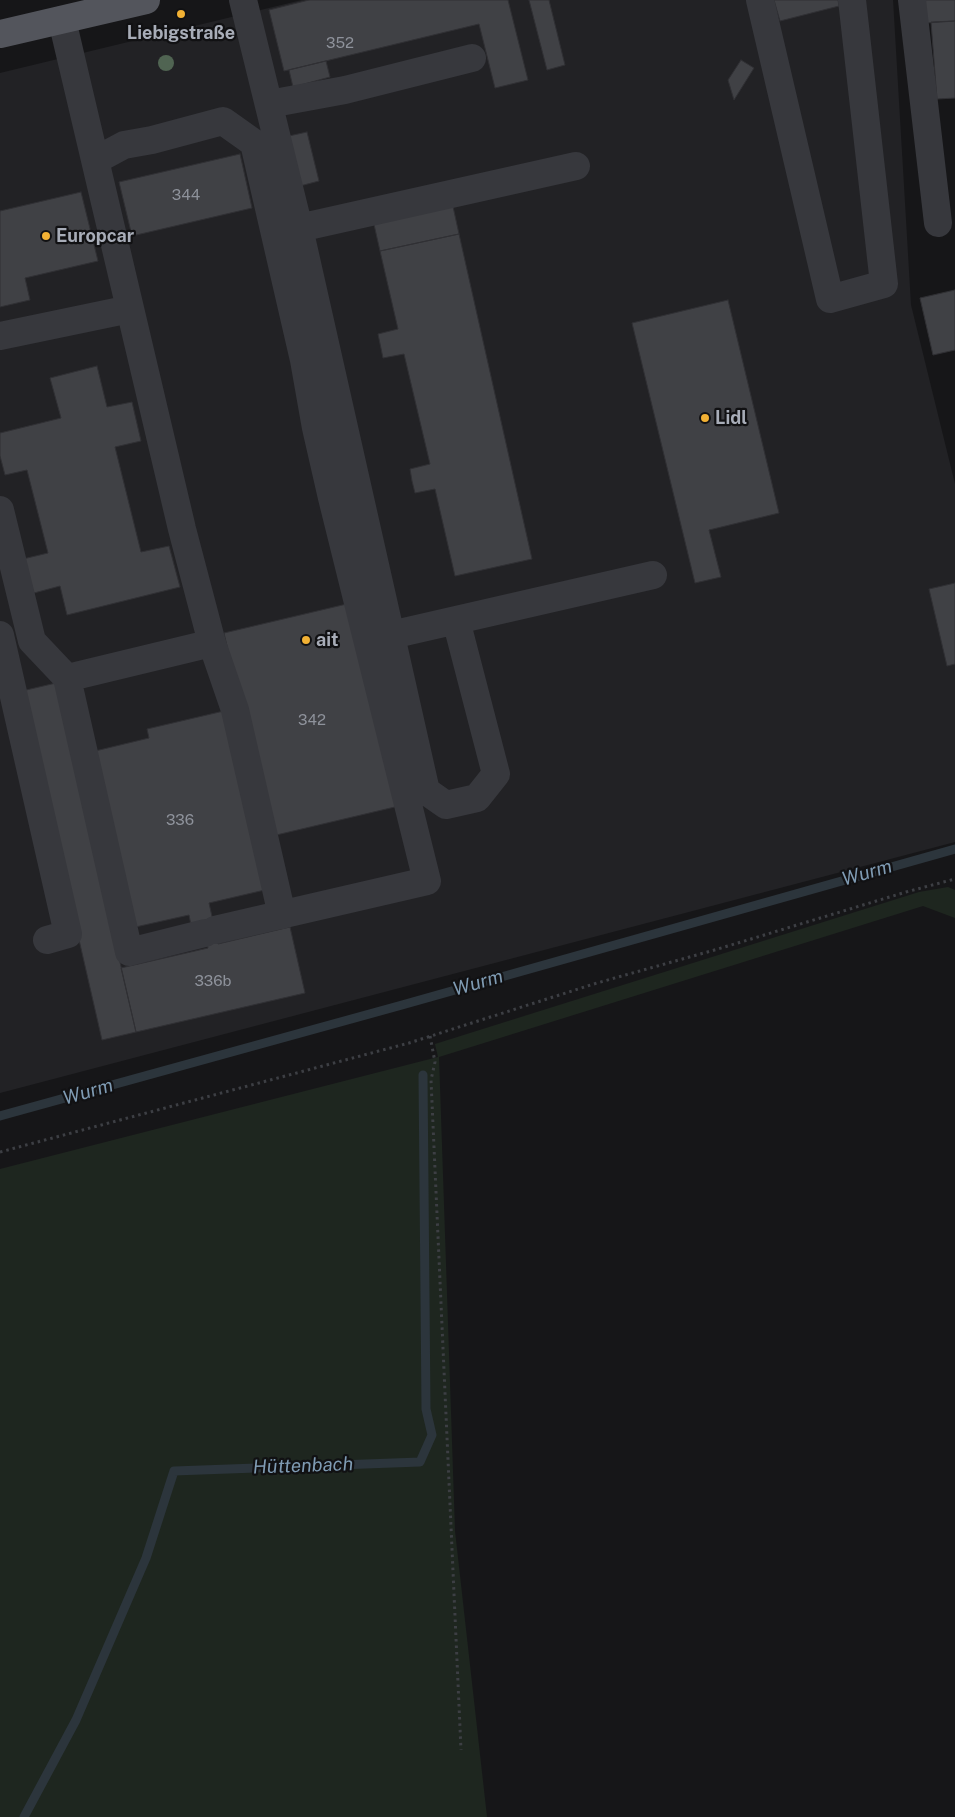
<!DOCTYPE html>
<html>
<head>
<meta charset="utf-8">
<style>
  body { margin:0 }
  canvas { display:block; background:#161618 }
</style>
</head>
<body>
<canvas width="955" height="1817"></canvas>
<script>
const c = document.querySelector('canvas').getContext('2d');
c.lineJoin = 'round';
function fill(path, color) { c.fillStyle = color; c.fill(path, 'evenodd'); }
const shape = rows => new Path2D(rows.map(r => 'M' + r).join(''));
function trace(path, color, width, dash) { c.strokeStyle = color; c.lineWidth = width; c.lineCap = dash ? 'butt' : 'round'; c.setLineDash(dash || []); c.stroke(path); }
function label(font, color, halo, rows, align = 'center') {
  c.font = font + ' "Public Sans",sans-serif'; c.lineWidth = 4.5; c.setLineDash([]); c.textBaseline = 'middle'; c.strokeStyle = halo; c.fillStyle = color; for (const [text, x, y, turn = 0] of rows) {
    c.save(); c.translate(x, y); c.rotate((+turn || 0) * Math.PI / 180); c.textAlign = isNaN(turn) ? turn : align; if (halo) c.strokeText(text, 0, 0); c.fillText(text, 0, 0); c.restore();
  }
}
fill(shape([
  [302,0,893,0,911,305,955,484,955,842,0,1093,0,73]
]), '#222225');
fill(shape([
  [948,887,955,890,955,918,923,906,439,1057,455,1531,487,1817,0,1817,0,1169,438,1057,435,1044,919,892]
]), '#1e261f');
trace(shape([
  [0,1116,402,1005,955,849],
  [24,1817,76,1720,146,1558,174,1471,420,1462,432,1435,426,1409,423,1075]
]), '#2c353c', 9);
const building = shape([
  [309,0,508,0,528,80,495,88,479,24,284,71,269,10,309,0],
  [529,0,549,0,565,65,547,70,529,0],
  [774,0,838,0,839,6,780,21,774,0],
  [924,0,955,0,955,21,926,23,924,0],
  [955,21,955,98,937,99,931,22,955,21],
  [741,60,754,68,734,100,728,80,741,60],
  [326,61,330,77,293,87,289,70,326,61],
  [307,132,319,181,300,186,289,136,307,132],
  [240,154,252,208,132,236,119,182,240,154],
  [81,192,98,261,25,278,30,300,0,307,0,211,81,192],
  [452,202,459,234,380,251,373,220,452,202],
  [459,234,532,559,455,576,435,489,415,493,412,481,410,469,430,464,404,354,383,358,378,334,398,329,380,251,459,234],
  [955,290,955,350,933,355,920,298,955,290],
  [728,300,779,513,709,530,721,577,695,583,632,323,728,300],
  [97,366,107,407,132,402,141,441,115,447,141,552,169,546,180,587,67,615,60,586,34,593,23,559,48,553,27,470,5,475,0,456,0,433,61,418,50,378,97,366],
  [955,583,955,664,947,666,929,589,955,583],
  [351,603,399,806,272,836,224,633,351,603],
  [56,683,136,1032,102,1040,22,691,56,683],
  [228,710,269,889,209,903,213,921,191,925,189,915,131,928,91,752,149,738,147,729,228,710],
  [213,921,218,944,290,927,305,993,136,1032,121,968,208,948,203,923,213,921]
]);
fill(building, '#404145');
trace(building, '#303034', 1);
trace(shape([
  [430,1036,435,1062,431,1080,461,1750],
  [0,1152,409,1043,597,983,718,949,906,892,955,879]
]), '#3d3f44', 3, [2.5, 4]);
trace(shape([
  [243,0,299,228,576,166],
  [760,0,830,299,884,284,852,0],
  [912,0,938,223],
  [62,20,182,529,212,643,235,710,282,915],
  [269,104,345,90,472,58],
  [96,160,124,145,152,140,223,121,254,143,304,360,316,428,332,498,427,881,215,930],
  [299,228,426,791,446,805,477,798,496,774,456,620],
  [0,336,130,309],
  [0,510,32,641,67,678,129,952,205,933],
  [0,635,68,934,47,940],
  [391,635,653,575],
  [67,678,212,643]
]), '#37383d', 28);
trace(shape([
  [0,34,146,0]
]), '#53555c', 28);
c.fillStyle = '#506452';
for (const [x, y] of [
  [166,63]
]) { c.beginPath(); c.arc(x, y, 8, 0, 2 * Math.PI); c.fill(); }
for (const [x, y, r, color] of [
  [181,14,5,"#f2b134"],
  [46,236,5,"#f2b134"],
  [705,418,5,"#f2b134"],
  [306,640,5,"#f2b134"]
]) { const dot = new Path2D(); dot.arc(x, y, r, 0, 2 * Math.PI); c.fillStyle = color; c.fill(dot); trace(dot, '#111113', 2); }
label('15px', '#8e929b', null, [
  ["352",340,43],
  ["344",186,195],
  ["342",312,720],
  ["336",180,820],
  ["336b",213,981]
]);
label('bold 18px', '#a8adb8', '#111113', [
  ["Liebigstraße",181,33,"center"],
  ["Europcar",56,236],
  ["Lidl",715,418],
  ["ait",316,640]
], 'left');
label('italic 19px', '#7f9bb3', '#111113', [
  ["Wurm",867,873,-16],
  ["Wurm",478,983,-16],
  ["Wurm",88,1092,-16],
  ["Hüttenbach",303,1466,-2]
]);
</script>
</body>
</html>
